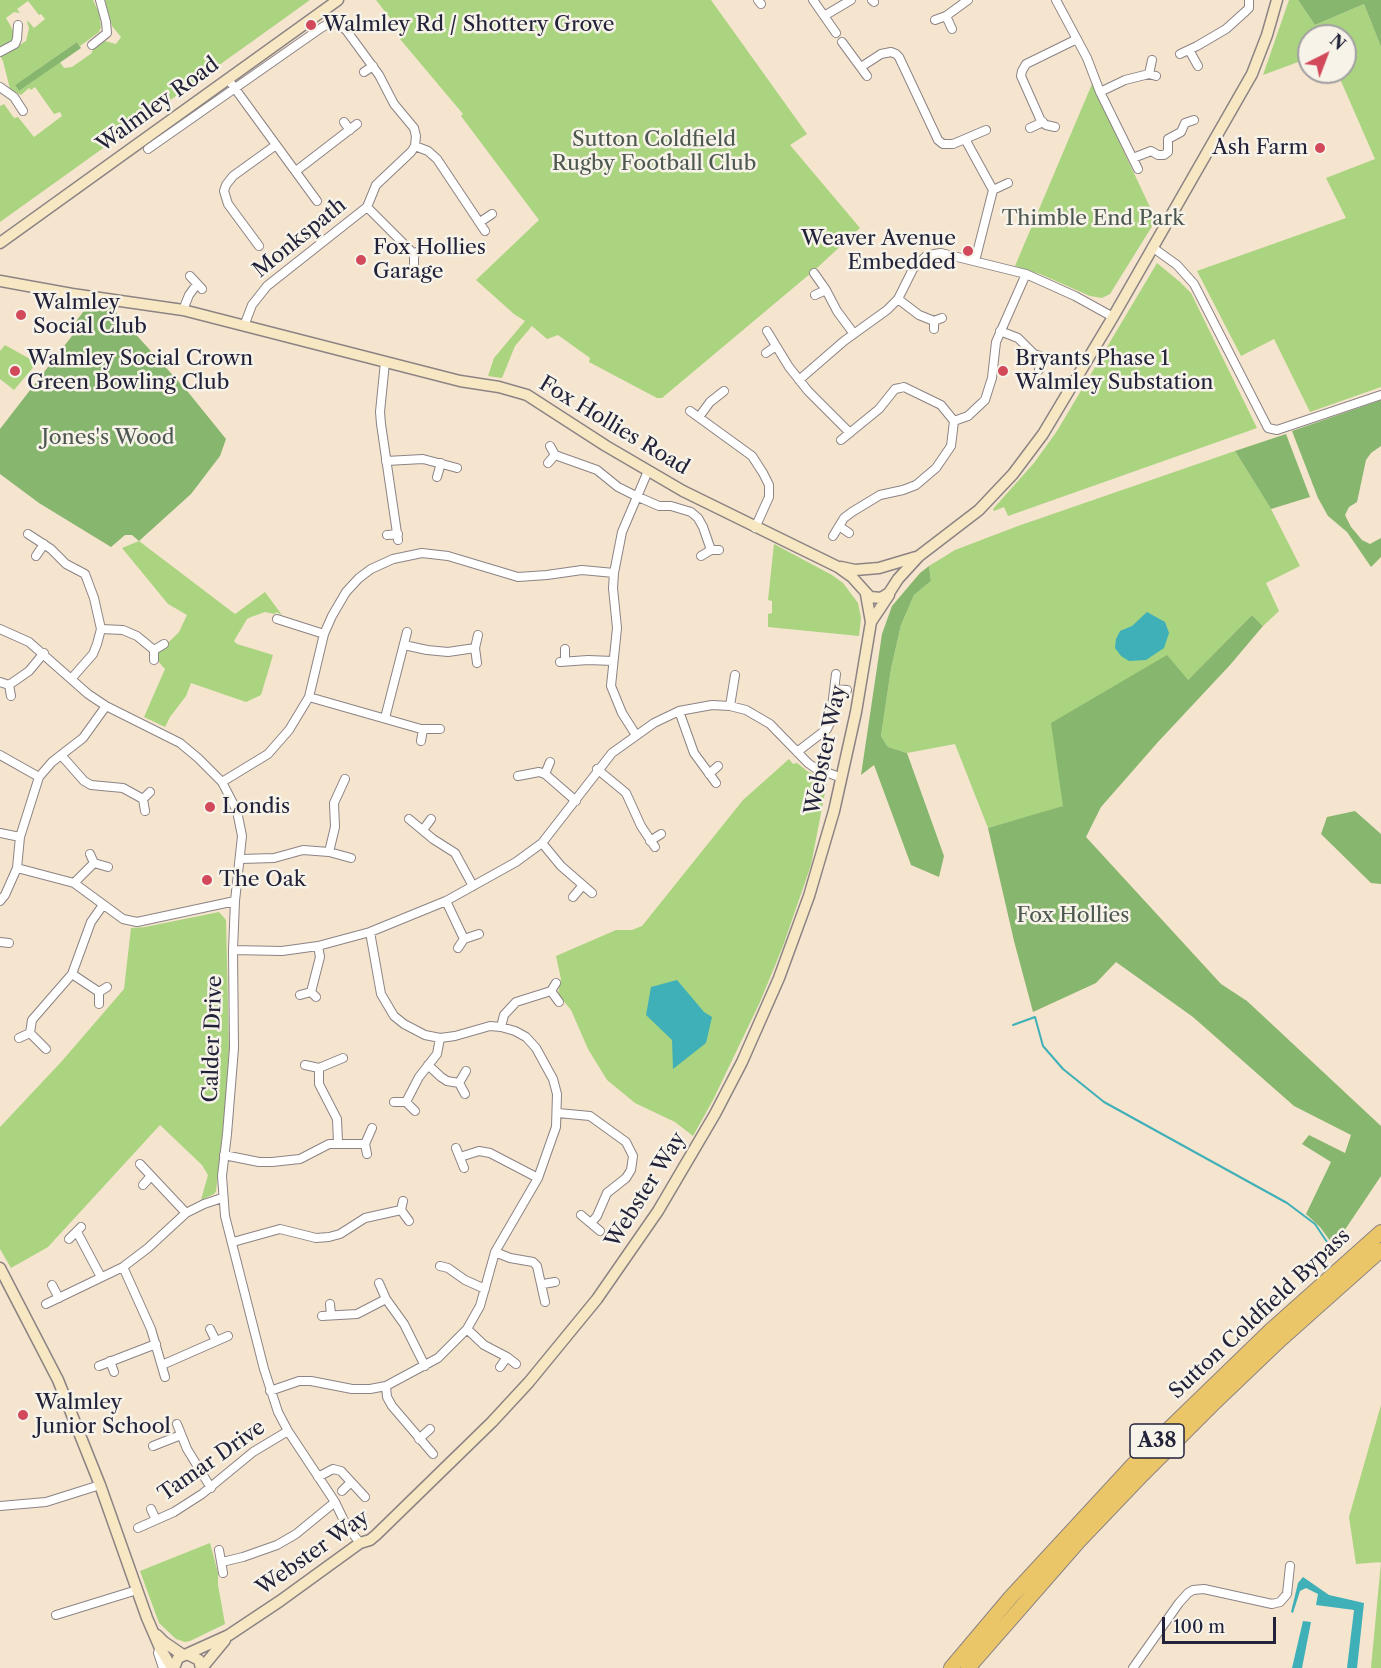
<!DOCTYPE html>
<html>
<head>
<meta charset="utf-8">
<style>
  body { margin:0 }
  #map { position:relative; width:1381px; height:1668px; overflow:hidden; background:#f5e4ce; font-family:"Libre Caslon Text",serif }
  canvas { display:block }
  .north { position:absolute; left:1297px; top:24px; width:60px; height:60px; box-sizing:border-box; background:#f7f3e8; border:2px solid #a29fa3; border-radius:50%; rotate:42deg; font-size:16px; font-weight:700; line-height:24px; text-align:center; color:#22223b }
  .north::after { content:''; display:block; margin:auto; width:21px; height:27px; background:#d1495b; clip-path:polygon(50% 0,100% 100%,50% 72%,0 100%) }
  .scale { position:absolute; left:1162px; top:1617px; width:114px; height:27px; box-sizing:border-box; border:3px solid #22223b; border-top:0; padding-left:8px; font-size:18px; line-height:21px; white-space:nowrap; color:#22223b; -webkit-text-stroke:4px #f7f3e8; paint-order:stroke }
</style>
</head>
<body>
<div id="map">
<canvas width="1381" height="1668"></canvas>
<div class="north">N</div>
<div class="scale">100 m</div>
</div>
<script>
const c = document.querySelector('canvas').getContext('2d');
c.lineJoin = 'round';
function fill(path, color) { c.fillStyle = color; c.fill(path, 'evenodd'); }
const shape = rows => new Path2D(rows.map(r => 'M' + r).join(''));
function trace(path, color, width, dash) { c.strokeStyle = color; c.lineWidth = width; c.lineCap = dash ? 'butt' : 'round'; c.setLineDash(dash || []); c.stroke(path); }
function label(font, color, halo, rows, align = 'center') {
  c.font = font + ' "Libre Caslon Text",serif'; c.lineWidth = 5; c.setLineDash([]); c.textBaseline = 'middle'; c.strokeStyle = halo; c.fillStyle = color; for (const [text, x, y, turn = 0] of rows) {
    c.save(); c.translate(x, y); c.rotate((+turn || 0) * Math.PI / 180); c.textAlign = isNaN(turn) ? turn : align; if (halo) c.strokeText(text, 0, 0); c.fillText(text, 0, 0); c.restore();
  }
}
fill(shape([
  [0,0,93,0,99,13,101,27,99,32,80,46,77,42,15,85,19,91,60,62,64,68,72,67,92,53,92,51,105,41,116,44,121,37,112,26,105,0,310,0,0,222,0,106,4,104,14,118,18,117,34,137,62,116,60,112,54,114,35,87,31,90,29,88,21,95,10,89,3,61,0,56,26,41,29,28,27,22,28,21,34,28,45,19,41,14,39,15,28,1,17,9,20,13,14,12,6,18,14,32,11,44,0,49],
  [376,0,711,0,807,134,790,145,860,228,817,268,662,398,657,398,589,362,590,358,558,335,547,339,532,326,515,346,502,378,488,376,494,358,525,321,514,314,476,280,539,220,461,116,463,114,400,39,404,36],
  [1289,0,1298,0,1315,25,1364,4,1381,47,1381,387,1310,412,1274,339,1241,356,1197,271,1346,218,1326,178,1375,159,1337,72,1345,72,1345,36,1309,36,1309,58,1263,75],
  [1092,84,1156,220,1110,294,1102,298,1090,296,1040,274,1015,266],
  [1157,263,1180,282,1191,293,1257,428,1008,516,1004,507,994,511,993,509,1034,463,1057,431],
  [5,345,37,363,14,390,0,379,0,351],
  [1235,451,1271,509,1300,566,1266,583,1279,611,1263,626,1252,615,1063,807,988,828,955,744,907,753,888,747,881,736,891,669,901,625,914,595,931,581,929,566,955,550,1018,526],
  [139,541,235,614,265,592,282,615,276,612,275,614,265,612,251,617,247,619,234,641,237,644,273,655,261,695,246,702,191,683,186,696,170,717,165,727,144,717,165,669,156,659,158,653,179,632,187,615,168,604,122,548],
  [774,544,832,575,843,583,858,603,861,618,859,636,768,627,768,614,772,613,772,601,768,600],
  [789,759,793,764,797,763,807,771,827,782,811,865,783,946,760,1002,713,1100,693,1136,675,1122,635,1103,607,1080,588,1049,571,1010,558,994,561,979,556,956,616,930,632,930,642,926,743,800],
  [219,912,226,920,229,1049,225,1108,216,1191,214,1194,201,1200,208,1175,202,1165,160,1125,48,1247,11,1268,0,1249,0,1127,62,1061,124,989,131,928,145,927],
  [1381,1405,1381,1668,1371,1668,1381,1562,1356,1564,1349,1517],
  [210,1543,218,1573,218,1585,225,1624,190,1641,185,1642,176,1639,159,1623,140,1571]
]), '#aad480');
fill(shape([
  [1298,0,1381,0,1381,47,1364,4,1315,25],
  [77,42,81,48,19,91,15,85],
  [89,304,111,307,188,392,226,439,220,456,191,494,139,541,132,535,125,535,111,547,39,503,0,474,0,429,75,332,71,328],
  [1381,400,1381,446,1371,453,1366,460,1357,502,1349,507,1345,515,1351,527,1362,540,1370,544,1381,538,1381,557,1371,567,1347,532,1328,516,1318,498,1292,431],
  [1286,434,1310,497,1271,509,1235,451],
  [929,566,931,581,914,595,901,625,891,669,881,736,888,747,907,753,944,856,939,877,911,865,874,765,861,775,882,634,892,606,920,573],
  [1252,615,1263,626,1230,665,1158,742,1101,807,1086,837,1221,984,1247,1001,1381,1126,1381,1176,1334,1246,1320,1227,1306,1214,1331,1162,1302,1144,1309,1135,1345,1153,1351,1135,1294,1106,1193,1017,1116,962,1096,983,1033,1012,1014,941,988,828,1063,806,1051,723,1167,655,1188,680],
  [1355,811,1381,834,1381,884,1371,883,1321,834,1327,817]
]), '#87b66e');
fill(shape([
  [1147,612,1165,622,1169,633,1164,648,1146,660,1129,661,1121,656,1115,648,1116,639,1120,631,1132,626],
  [677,980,704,1012,712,1017,706,1043,673,1069,672,1040,646,1015,651,987],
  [1303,1577,1329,1595,1364,1603,1357,1668,1347,1668,1354,1610,1316,1605,1318,1594,1306,1588,1300,1591,1293,1613,1291,1612,1298,1583],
  [1303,1621,1311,1622,1302,1668,1292,1668]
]), '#3fb0b8');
trace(shape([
  [1013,1025,1035,1017,1043,1046,1063,1069,1104,1102,1287,1203,1315,1224,1331,1248]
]), '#3fb0b8', 2);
const street = shape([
  [758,0,761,4],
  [813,0,836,33],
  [872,0,874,2],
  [1056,0,1087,58,1100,92,1138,169],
  [824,16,851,0],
  [946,16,952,29],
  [935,20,946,16,968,0],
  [842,42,867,76],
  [92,45,107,33,106,22,100,0],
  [1189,50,1198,66],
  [0,52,15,44,17,39,18,25],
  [1180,54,1197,46,1226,29,1246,11,1249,8,1249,0],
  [861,67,881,54,891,52,896,54,899,57,938,140,943,144,953,144,986,130],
  [364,72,373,66],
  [1149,74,1152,60],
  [228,79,317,201],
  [0,87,14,97,23,111],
  [1100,92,1125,80,1149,74,1156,76],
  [344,122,350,130],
  [1055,127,1046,125,1041,121,1021,76,1022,71,1026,64,1077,39],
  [1030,128,1043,122],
  [965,139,993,190,975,261],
  [415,146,428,151,437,159,485,231],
  [148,149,321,28,328,24,337,24,346,30,379,75,394,104,414,128,416,136,415,146,411,152,376,185,367,207],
  [1133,158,1151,151,1158,155,1164,155,1168,152,1168,139,1181,132,1185,123,1194,120],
  [296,171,357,124],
  [993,190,1008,183],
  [367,207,414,254],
  [480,222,492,214],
  [259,246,228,204,224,191,226,185,233,176,276,145],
  [1152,247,1177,265,1194,284,1268,428,1277,430,1381,395],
  [414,264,414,254,422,249],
  [814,273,826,290,815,295],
  [190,276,202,289],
  [826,290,837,311,854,334],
  [898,299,919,315,934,321],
  [183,310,189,295,197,284],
  [244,326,252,305,267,286,367,207],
  [934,329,934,321,942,318],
  [767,331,789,367,808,391,850,433],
  [1000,331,1018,338,1034,354,1058,362],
  [766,353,776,346],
  [385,362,380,412,381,424,398,540],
  [1039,370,1042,358],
  [799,380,844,341,887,310,898,299,913,269,926,256,934,254,941,253,1026,274,1075,296,1113,317],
  [690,411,752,456,763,473,769,485,769,497,755,528],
  [699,417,710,402,724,391],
  [954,421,968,416,985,400,992,378,996,342,1026,274],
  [841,440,879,409,895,389,900,388,904,387,941,405,954,421],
  [555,455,597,470,618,487,636,496,659,506,671,506,691,512,698,518,703,527,711,550],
  [386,461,423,459,457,468],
  [548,463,555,455,550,446],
  [437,477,441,463],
  [839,526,849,533],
  [28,534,51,549,66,564,85,574,94,598,101,629,97,644,93,654,71,679],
  [387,535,398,534],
  [833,536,844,518,852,512,880,495,903,490,916,485,936,468,951,446,954,421],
  [36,556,44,544],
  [701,556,711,550,719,550],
  [277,619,324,634],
  [0,629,29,642,88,694,106,706,180,743,198,758,222,782,237,811,242,836,235,901,233,950,234,1048,227,1134,222,1176,225,1216,264,1369,278,1412,288,1431,335,1502,346,1525,360,1543],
  [101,629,123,630,137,636,154,650,154,660],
  [404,645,427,650,448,652,475,648],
  [565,649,565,661],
  [154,650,164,644],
  [560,662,588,660,613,661],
  [477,663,475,648,478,635],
  [0,682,9,685,11,696],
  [9,685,29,671,44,653],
  [835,689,847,690],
  [309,697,421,729,440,729],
  [730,706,735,675],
  [679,711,694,753,716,783],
  [385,718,407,632],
  [636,735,622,713,611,686,617,628,613,588,614,573,622,532,648,471],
  [421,741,423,729],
  [797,752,827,729,830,723,836,674],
  [0,755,39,777],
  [61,755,84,781,91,785,123,788,143,799],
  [597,769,626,793,641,826,655,847],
  [545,774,550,762],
  [709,774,718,766],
  [518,776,539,772,545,774,576,801],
  [222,782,268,754,289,730,309,697,324,634,332,616,346,592,359,578,371,569,393,559,422,553,448,556,518,577,547,575,582,570,614,573],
  [145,811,143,799,150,792],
  [409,819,433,839,455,853,473,886],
  [423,830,431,819],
  [0,833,20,837],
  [650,841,661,834],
  [542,843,561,866,592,893],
  [329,852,335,827,334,803,345,779],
  [90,854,94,863,108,867],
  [241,859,274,858,303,850,329,852,351,858],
  [17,868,74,883,123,919,137,922,235,901],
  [74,883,94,863],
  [573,897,583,885],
  [0,901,5,895,17,868,20,837,39,777,52,762,83,738,106,706],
  [446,901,464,939],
  [0,942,9,943],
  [458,948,464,939,479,934],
  [233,950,282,951,318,946,370,932,446,901,516,862,542,843,612,753,654,723,679,711,712,705,730,706,746,710,770,724,808,763,815,768,842,778],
  [72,974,99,992],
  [551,991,559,1002],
  [311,992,320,957,318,946],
  [300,995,311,992,316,997],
  [99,1004,99,992,107,987],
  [501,1027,504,1015,516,1002,551,991,556,983],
  [19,1038,30,1033],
  [46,1049,30,1033,32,1020,72,974,91,922,103,905],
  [305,1065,319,1068,319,1084,337,1119,338,1143],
  [428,1065,441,1077,447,1081,459,1083],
  [319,1068,343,1058],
  [465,1094,459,1083,466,1071],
  [394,1102,406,1102,415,1111],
  [406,1102,419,1077,437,1054,440,1038],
  [558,1113,590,1116,626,1142,633,1156,631,1170,626,1178,607,1193,597,1216,591,1223],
  [456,1148,464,1168],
  [367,1154,365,1144,372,1128],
  [224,1155,259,1162,272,1162,300,1159,329,1144,365,1144],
  [460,1157,479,1151,490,1153,538,1178],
  [140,1164,186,1213],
  [143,1185,151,1176],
  [403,1201,401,1210,409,1221],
  [581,1215,600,1231],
  [77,1232,101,1277],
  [69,1239,81,1227],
  [233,1242,280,1229,316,1238,329,1237,340,1234,365,1218,401,1210],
  [495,1252,510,1258,533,1262,537,1266,545,1302],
  [440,1266,448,1268,465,1280,485,1289],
  [123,1267,151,1329,165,1377],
  [379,1283,386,1299,404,1324,425,1366],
  [543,1284,555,1282],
  [52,1285,59,1298],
  [46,1304,123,1267,148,1248,186,1213,204,1204,222,1198],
  [330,1304,331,1315],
  [322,1316,357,1314,386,1299],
  [210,1329,216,1341],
  [467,1329,484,1345,507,1357,516,1364],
  [110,1361,114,1372],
  [162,1365,228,1336],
  [99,1366,156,1344],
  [500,1367,507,1357],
  [386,1386,387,1397,392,1406,433,1454],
  [270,1391,299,1381,311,1381,352,1389,370,1389,386,1386,438,1358,467,1329,480,1306,495,1252,538,1178,556,1127,557,1094,553,1079,536,1048,526,1037,515,1031,501,1027,490,1026,455,1036,440,1038,425,1035,404,1024,394,1016,381,994,370,932],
  [177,1424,187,1449,211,1488],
  [419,1439,430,1429],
  [153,1446,181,1435],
  [318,1477,333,1469,341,1471,365,1497],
  [342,1491,351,1482],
  [0,1506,46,1502,100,1485],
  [151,1509,156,1520],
  [138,1528,174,1512,202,1494,253,1452,288,1431],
  [219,1550,223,1573],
  [222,1562,243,1557,277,1545,296,1534,335,1502],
  [56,1615,137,1590],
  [159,1649,158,1653,163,1668],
  [1133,1668,1179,1603,1188,1593,1193,1590,1204,1589,1272,1604,1280,1602,1287,1594,1290,1566]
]);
const secondary = shape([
  [0,243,338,0],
  [0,281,72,294,183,310,460,381,499,387,527,395,606,446,683,491,838,567,852,577,870,597,881,598,889,593,898,579,919,556,979,510,1013,474,1043,434,1113,317,1252,74,1267,35,1277,0],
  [841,567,855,570,879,568,916,557],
  [871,622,889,595],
  [0,1268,58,1380,100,1485,147,1618,160,1648,172,1668],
  [157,1635,164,1642,183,1655],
  [187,1654,229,1635,280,1601,360,1543,370,1540,376,1535,492,1422,529,1382,597,1299,658,1211,715,1114,742,1062,779,978,809,896,834,811,856,712,871,622,866,594],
  [174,1668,178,1658,187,1654,199,1660,201,1668],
  [202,1668,225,1640]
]);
const highway = shape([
  [951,1668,1010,1598,1143,1454,1270,1331,1381,1232],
  [968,1668,1079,1541,1143,1474,1212,1405,1280,1340,1381,1250]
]);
trace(street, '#8c8384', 10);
trace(secondary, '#8c8384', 13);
trace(highway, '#8c8384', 16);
trace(street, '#fff', 8);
trace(secondary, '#f7e8c3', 10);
trace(highway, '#eac669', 14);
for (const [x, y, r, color] of [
  [311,25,6,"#d1495b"],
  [1320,148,6,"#d1495b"],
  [968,251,6,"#d1495b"],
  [361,260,6,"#d1495b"],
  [21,315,6,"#d1495b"],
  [15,371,6,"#d1495b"],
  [1003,371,6,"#d1495b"],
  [210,807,6,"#d1495b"],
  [207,880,6,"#d1495b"],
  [23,1415,6,"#d1495b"]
]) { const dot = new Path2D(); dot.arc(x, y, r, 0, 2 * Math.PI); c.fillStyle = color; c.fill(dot); trace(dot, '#f7f3e8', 2); }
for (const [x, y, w] of [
  [1157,1441,54]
]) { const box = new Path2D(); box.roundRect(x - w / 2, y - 17, w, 34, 4.5); c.fillStyle = '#f7f3e8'; c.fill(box); trace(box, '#22223b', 1.5); }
label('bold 20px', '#22223b', null, [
  ["A38",1157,1441]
]);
label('21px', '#22223b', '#f7f3e8', [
  ["Walmley Rd / Shottery Grove",323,25],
  ["Ash Farm",1308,148,"right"],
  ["Weaver Avenue",956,239,"right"],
  ["Embedded",956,263,"right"],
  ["Fox Hollies",373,248],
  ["Garage",373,272],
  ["Walmley",33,303],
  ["Social Club",33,327],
  ["Walmley Social Crown",27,359],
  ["Green Bowling Club",27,383],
  ["Bryants Phase 1",1015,359],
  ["Walmley Substation",1015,383],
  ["Londis",222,807],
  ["The Oak",219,880],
  ["Walmley",35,1403],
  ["Junior School",35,1427]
], 'left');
label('21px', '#22223b', '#f7f3e8', [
  ["Walmley Road",158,105,-36],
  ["Monkspath",300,238,-39],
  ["Fox Hollies Road",614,426,31],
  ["Webster Way",826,750,-78],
  ["Calder Drive",213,1039,-88],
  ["Webster Way",646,1190,-58],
  ["Sutton Coldfield Bypass",1260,1314,-43],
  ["Tamar Drive",212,1461,-35],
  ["Webster Way",313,1553,-35]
]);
label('21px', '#4b5750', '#f7f3e8', [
  ["Sutton Coldfield",654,140],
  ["Rugby Football Club",654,164],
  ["Thimble End Park",1093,219],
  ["Jones's Wood",108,438],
  ["Fox Hollies",1073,916]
]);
</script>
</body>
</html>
